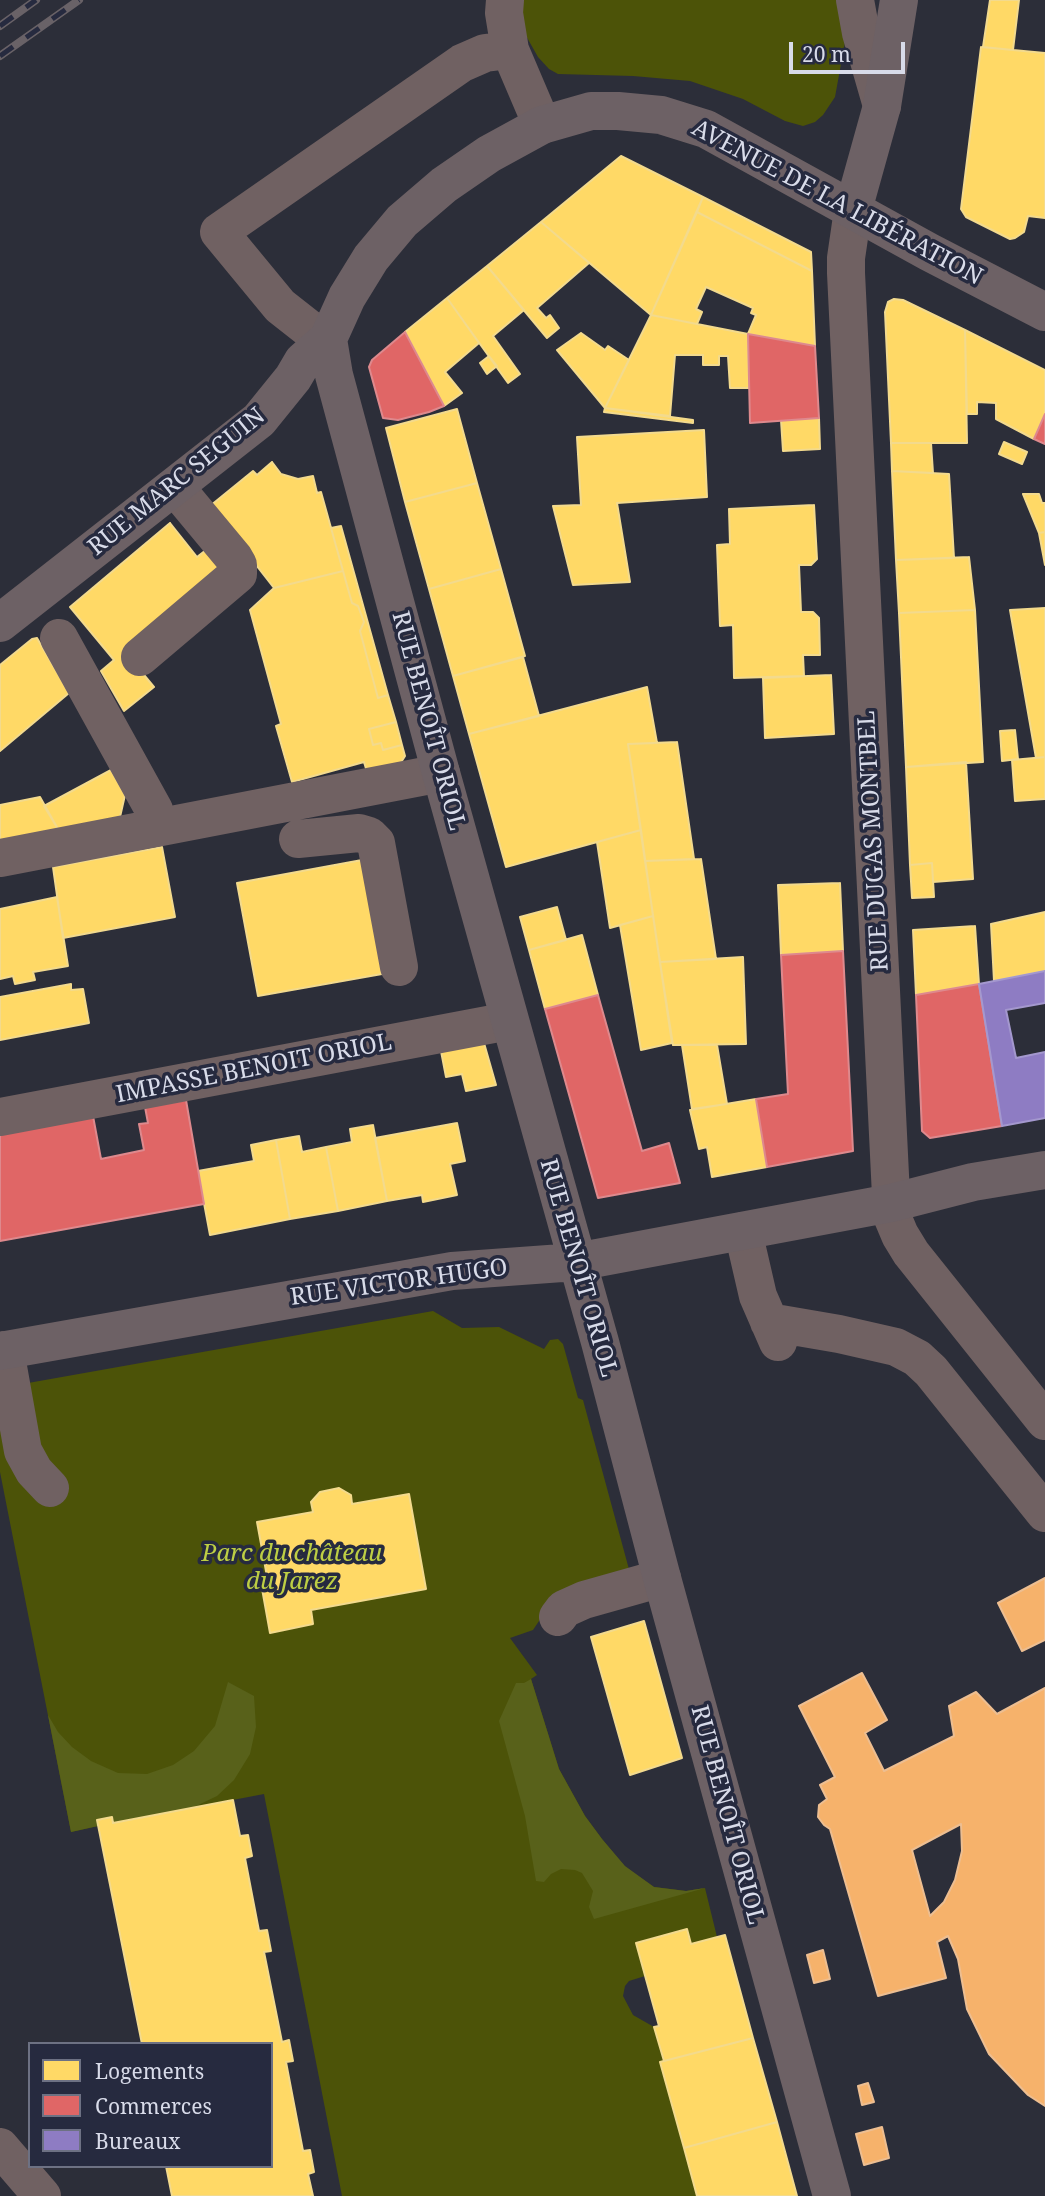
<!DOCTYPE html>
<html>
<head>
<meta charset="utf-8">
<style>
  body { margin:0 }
  #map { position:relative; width:1045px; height:2196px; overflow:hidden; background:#2c2e39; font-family:"Noto Serif",serif }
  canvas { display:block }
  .legend { position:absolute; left:28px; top:2042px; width:245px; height:126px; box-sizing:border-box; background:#262a3f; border:2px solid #6d7183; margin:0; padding:9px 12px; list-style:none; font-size:21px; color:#d8dbe9 }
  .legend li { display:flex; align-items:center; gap:14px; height:35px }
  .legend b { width:35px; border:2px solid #6d7183 }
  .scale { position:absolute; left:789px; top:42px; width:116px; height:32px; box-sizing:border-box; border:4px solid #d8dbe9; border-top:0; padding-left:9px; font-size:21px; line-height:24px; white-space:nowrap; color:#d8dbe9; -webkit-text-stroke:5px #262a3f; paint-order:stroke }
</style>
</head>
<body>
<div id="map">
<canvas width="1045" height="2196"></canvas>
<ul class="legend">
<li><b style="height:19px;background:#ffd966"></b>Logements</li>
<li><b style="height:19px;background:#e06666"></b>Commerces</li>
<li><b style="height:19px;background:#8e7cc3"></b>Bureaux</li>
</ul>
<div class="scale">20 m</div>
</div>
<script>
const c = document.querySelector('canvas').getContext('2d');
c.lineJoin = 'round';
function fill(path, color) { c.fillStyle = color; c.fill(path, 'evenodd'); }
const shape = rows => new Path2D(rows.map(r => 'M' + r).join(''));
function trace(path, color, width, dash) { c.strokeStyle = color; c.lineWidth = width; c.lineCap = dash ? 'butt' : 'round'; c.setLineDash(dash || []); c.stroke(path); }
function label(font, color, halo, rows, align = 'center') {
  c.font = font + ' "Noto Serif",serif'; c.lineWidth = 7; c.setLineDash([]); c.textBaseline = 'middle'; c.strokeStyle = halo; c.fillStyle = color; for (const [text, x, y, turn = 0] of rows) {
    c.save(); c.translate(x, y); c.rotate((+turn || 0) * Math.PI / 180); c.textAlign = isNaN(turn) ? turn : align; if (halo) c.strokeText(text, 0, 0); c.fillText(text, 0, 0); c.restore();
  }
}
fill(shape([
  [517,0,844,0,845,42,835,97,823,115,815,122,803,126,785,121,743,99,690,81,633,76,558,74,549,69,538,57,525,34],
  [433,1311,462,1328,499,1327,544,1349,550,1340,558,1339,563,1344,578,1398,583,1400,630,1573,555,1597,533,1630,510,1638,537,1675,531,1679,559,1769,585,1816,602,1839,625,1867,654,1887,686,1891,705,1888,717,1937,691,1944,687,1929,637,1942,645,1976,629,1981,625,1986,623,1996,633,2015,654,2027,664,2061,661,2063,697,2196,342,2196,264,1794,113,1823,111,1817,97,1820,98,1826,71,1832,0,1472,0,1388]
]), '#4c5308');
fill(shape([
  [531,1679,559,1769,585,1816,602,1839,625,1866,654,1887,686,1891,705,1888,594,1919,589,1907,593,1891,582,1873,575,1870,561,1869,551,1874,544,1882,536,1881,525,1816,499,1721,516,1683,524,1683],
  [228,1682,254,1696,256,1727,250,1754,234,1780,217,1796,192,1808,113,1823,111,1817,97,1820,98,1826,71,1832,48,1715,58,1732,72,1747,91,1761,118,1773,147,1774,173,1765,194,1751,215,1726]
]), '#58611a');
const homes = shape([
  [990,0,1019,0,1013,50,983,47,990,0],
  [981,47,1045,53,1045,218,1028,216,1024,232,1015,238,1010,239,966,217,961,209,981,47],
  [621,156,703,197,651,315,541,222,621,156],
  [703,197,811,252,812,271,697,212,703,197],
  [697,212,812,271,815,346,748,334,756,315,751,313,753,308,706,287,696,309,702,312,697,324,651,315,697,212],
  [541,222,589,263,537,308,546,318,550,315,559,328,547,338,487,266,541,222],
  [487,266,524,310,493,336,520,374,508,383,447,298,487,266],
  [447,298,479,343,445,372,462,393,444,406,405,332,447,298],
  [894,299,903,300,965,330,967,443,891,443,885,312,888,302,894,299],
  [651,315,748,334,749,388,730,388,728,356,719,356,719,365,703,365,703,355,675,355,670,416,605,408,651,315],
  [965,330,1045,370,1045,414,1034,439,996,419,996,403,977,402,977,414,967,414,965,330],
  [581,333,605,350,608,346,629,360,605,408,557,350,581,333],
  [489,356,497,366,487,374,480,363,489,356],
  [605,408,693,420,693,423,604,412,605,408],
  [457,409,477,483,405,502,386,428,457,409],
  [819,418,820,449,783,451,781,420,819,418],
  [704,430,707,497,617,503,630,582,573,585,553,506,581,505,577,437,704,430],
  [1004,442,1027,452,1022,464,999,454,1004,442],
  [891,443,931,443,933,473,892,471,891,443],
  [272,462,281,474,298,479,313,476,317,493,321,492,343,571,274,588,210,506,253,471,257,475,272,462],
  [892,471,949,474,954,558,896,560,892,471],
  [477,483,501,569,429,589,405,502,477,483],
  [1023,494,1039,494,1042,503,1045,503,1045,532,1039,533,1023,494],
  [814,505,817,559,811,565,799,565,801,612,813,612,819,618,820,655,803,655,804,676,734,678,733,625,720,626,717,545,730,544,729,509,814,505],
  [170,523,197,557,206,550,222,570,125,652,154,687,124,711,101,671,114,660,70,607,170,523],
  [341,526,388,695,378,698,360,631,364,622,358,606,352,603,331,528,341,526],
  [1045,532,1045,565,1039,533,1045,532],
  [969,557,975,610,899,613,896,560,969,557],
  [501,569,525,656,453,676,429,589,501,569],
  [343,571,352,603,358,606,364,622,360,631,378,698,388,695,396,722,369,729,373,745,381,743,383,750,402,745,405,756,400,764,367,772,364,762,292,782,276,726,281,724,250,610,274,588,343,571],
  [1045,608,1045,757,1036,758,1010,610,1045,608],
  [975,610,983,762,906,767,899,613,975,610],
  [37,638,69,693,0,751,0,665,32,639,37,638],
  [523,657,539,716,469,734,453,676,523,657],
  [831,675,834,734,765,738,763,678,831,675],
  [647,687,657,743,628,744,641,830,506,867,469,734,647,687],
  [396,722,402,745,383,750,381,743,373,745,369,729,396,722],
  [1015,730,1018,759,1002,761,1000,731,1015,730],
  [677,742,694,859,645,861,628,744,677,742],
  [1045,757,1045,799,1015,801,1012,760,1045,757],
  [966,762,973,879,933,882,932,863,910,865,906,767,966,762],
  [111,770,125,795,120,817,58,829,44,806,111,770],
  [40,797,58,829,0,840,0,805,40,797],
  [641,830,653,916,610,928,597,842,641,830],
  [162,847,175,917,63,938,53,867,162,847],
  [701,859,716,959,660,962,645,861,701,859],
  [362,860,382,974,258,996,237,883,362,860],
  [932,863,934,897,912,898,910,865,932,863],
  [840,883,843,951,781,955,778,885,840,883],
  [57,897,68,966,33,972,35,980,15,984,13,976,0,979,0,909,57,897],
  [557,907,566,940,529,950,520,917,557,907],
  [1045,912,1045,971,994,981,991,924,1045,912],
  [653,916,672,1043,641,1050,620,925,653,916],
  [975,926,979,984,916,995,913,930,975,926],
  [582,935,598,995,545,1009,529,950,582,935],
  [743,957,746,1044,673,1045,660,962,743,957],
  [71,984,71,990,83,989,89,1023,0,1040,0,997,71,984],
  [484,1043,496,1085,466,1091,462,1074,446,1077,441,1051,484,1043],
  [682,1045,717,1045,727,1104,692,1109,682,1045],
  [756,1099,767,1167,712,1177,707,1147,699,1149,690,1110,756,1099],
  [457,1123,465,1161,450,1164,457,1195,423,1202,422,1195,387,1201,375,1138,457,1123],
  [373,1125,387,1201,338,1211,326,1147,352,1142,350,1129,373,1125],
  [299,1136,302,1152,326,1147,338,1211,290,1219,276,1140,299,1136],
  [276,1140,290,1219,210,1235,198,1171,254,1161,251,1145,276,1140],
  [339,1488,351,1495,352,1504,409,1494,426,1589,311,1610,313,1624,270,1633,261,1583,268,1582,257,1522,313,1512,311,1502,320,1492,339,1488],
  [644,1621,682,1758,630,1775,591,1637,644,1621],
  [233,1800,240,1836,248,1835,252,1856,245,1858,259,1931,267,1930,271,1951,264,1952,282,2042,289,2040,293,2061,286,2062,303,2151,310,2150,314,2172,308,2174,313,2196,172,2196,166,2166,271,2166,271,2044,142,2044,97,1820,112,1817,113,1823,233,1800],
  [687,1929,691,1944,725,1935,753,2038,664,2061,654,2027,659,2026,636,1943,687,1929],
  [753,2038,777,2122,684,2148,660,2062,753,2038],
  [777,2122,797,2196,697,2196,684,2148,777,2122]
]);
fill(homes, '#ffd966');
trace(homes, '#f3da8d', 2);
const shops = shape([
  [405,332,444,406,429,412,398,420,383,418,369,367,372,360,405,332],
  [748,334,815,346,819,418,750,423,748,334],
  [1045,414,1045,444,1034,439,1045,414],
  [843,951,853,1151,767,1167,756,1099,788,1094,781,955,843,951],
  [979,984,1002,1126,930,1138,922,1131,916,995,979,984],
  [598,995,642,1151,669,1143,680,1183,598,1198,545,1009,598,995],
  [186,1100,204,1204,0,1241,0,1134,93,1116,101,1159,144,1150,139,1124,148,1123,145,1107,186,1100]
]);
fill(shops, '#e06666');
trace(shops, '#de898d', 2);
const offices = shape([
  [1045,971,1045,1003,1006,1010,1016,1058,1045,1052,1045,1118,1002,1126,979,984,1045,971]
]);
fill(offices, '#8e7cc3');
trace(offices, '#a498ce', 2);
const health = shape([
  [1045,1578,1045,1640,1022,1651,998,1603,1045,1578],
  [862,1673,887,1720,865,1733,884,1771,954,1736,949,1706,976,1692,997,1714,1045,1688,1045,2106,1028,2095,989,2054,967,2009,958,1959,948,1936,937,1942,946,1978,878,1996,830,1829,824,1825,818,1817,819,1805,827,1799,820,1785,835,1777,799,1706,862,1673],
  [961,1824,962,1851,955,1880,944,1902,930,1916,912,1850,961,1824],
  [823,1950,830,1979,814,1983,807,1955,823,1950],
  [868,2083,874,2102,862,2105,858,2086,868,2083],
  [882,2127,889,2158,864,2165,856,2134,882,2127]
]);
fill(health, '#f6b26b');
trace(health, '#edbe91', 2);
trace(shape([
  [505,0,504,13,510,50,542,125],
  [855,0,861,33,882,106],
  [853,210,846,258,846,273,892,1216,900,1235,911,1253,1045,1421],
  [328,339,308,328,280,306,219,232,462,63,485,53,510,50],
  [59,638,154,810,157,827],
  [140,657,238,574,238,565,234,558,175,487],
  [298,839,359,833,369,836,376,843,399,967],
  [0,858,441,773],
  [0,1117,509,1021],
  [743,1231,758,1296,778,1342],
  [769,1322,839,1334,896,1347,917,1358,931,1371,1045,1513],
  [5,1350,23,1451,34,1471,50,1488],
  [558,1617,564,1609,584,1600,662,1578],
  [0,2147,42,2196]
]), '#706162', 38);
trace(shape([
  [853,210,882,106,899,0],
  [328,339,334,375,441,773,600,1342,662,1578,832,2196],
  [0,623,259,420,293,378,303,361,328,339,347,297,371,258,402,221,444,185,489,154,542,125,591,111,618,111,661,115,706,129,929,252,1045,312],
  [0,1351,452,1271,576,1262,891,1203,973,1182,1045,1170]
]), '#6d6165', 38);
const rail = shape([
  [0,26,36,0],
  [0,56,79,0]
]);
trace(rail, '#696267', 8);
trace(rail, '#262a3f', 5, [16]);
label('24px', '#d8dbe9', '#262a3f', [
  ["AVENUE DE LA LIBÉRATION",837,203,28],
  ["RUE MARC SEGUIN",177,482,-39],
  ["RUE BENOÎT ORIOL",428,721,75],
  ["RUE DUGAS MONTBEL",874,841,-93],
  ["IMPASSE BENOIT ORIOL",254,1069,-11],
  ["RUE BENOÎT ORIOL",578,1268,74],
  ["RUE VICTOR HUGO",399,1283,-8],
  ["RUE BENOÎT ORIOL",727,1815,75]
]);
label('italic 24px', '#bdce44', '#262a3f', [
  ["Parc du château",292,1554],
  ["du Jarez",292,1582]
]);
</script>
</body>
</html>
